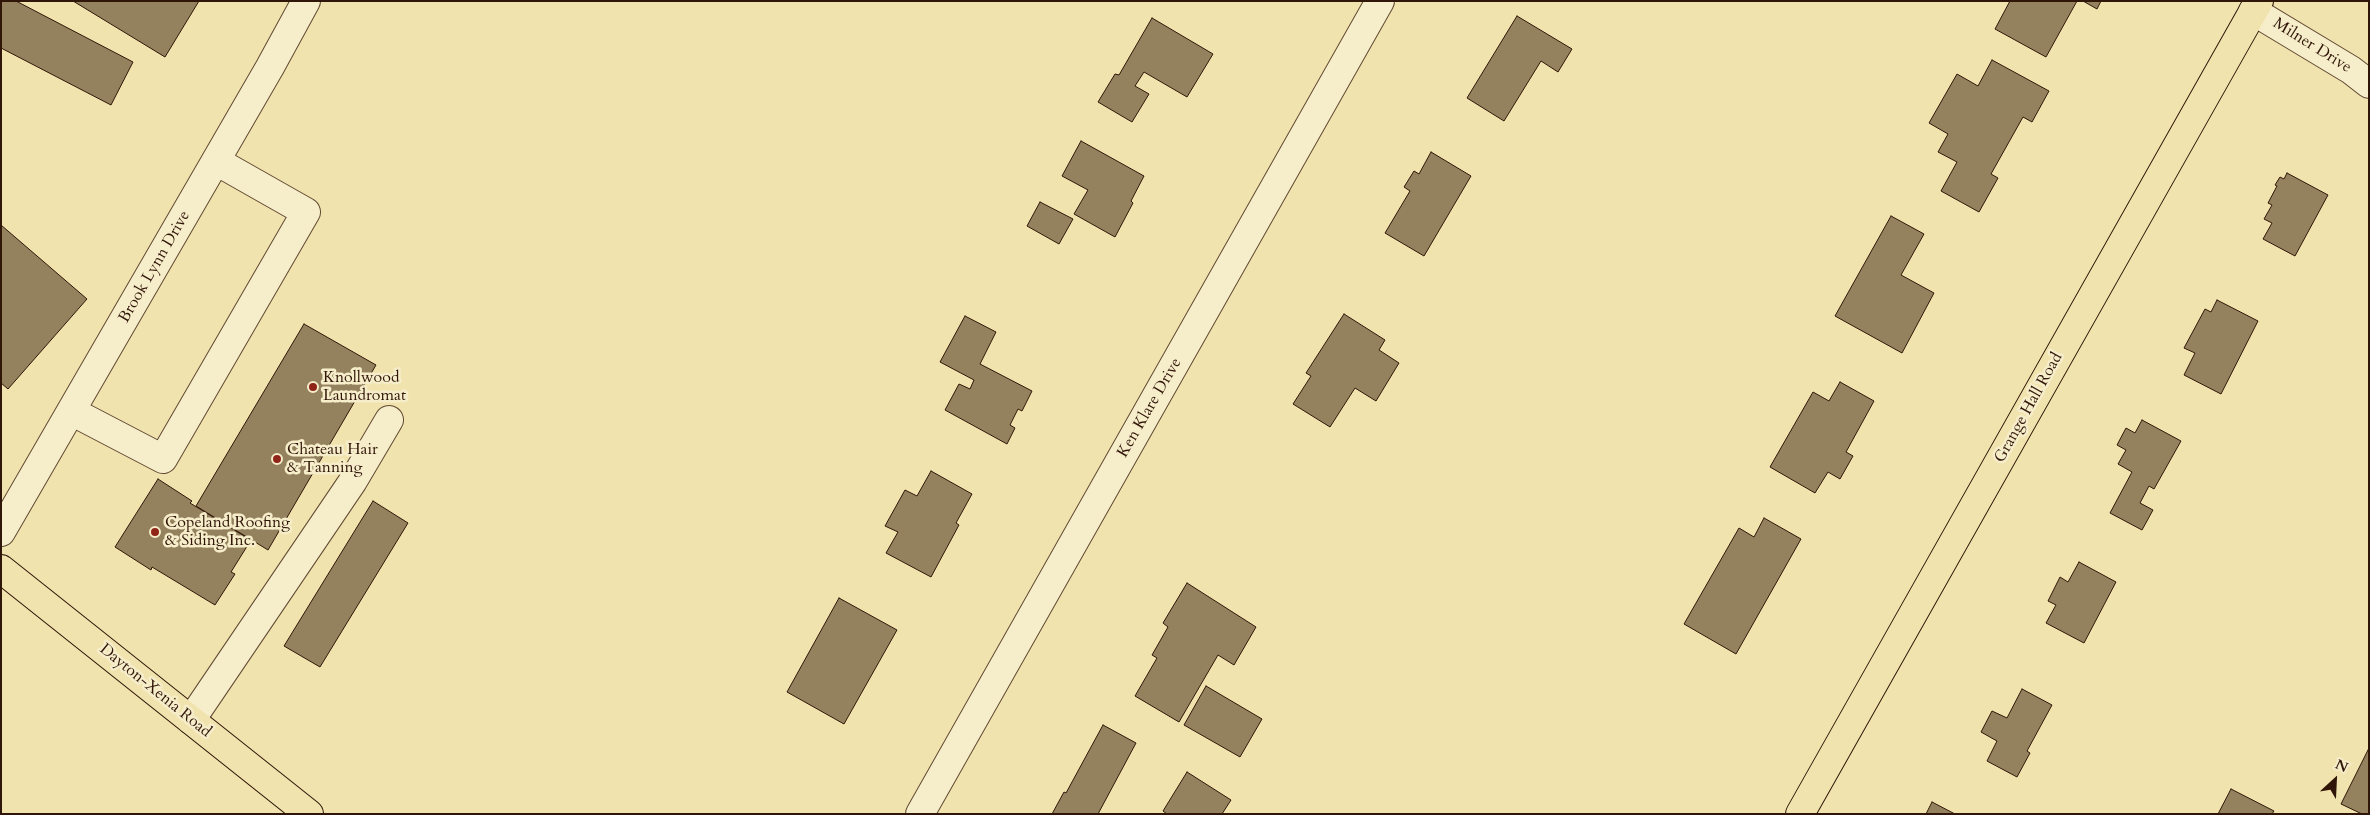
<!DOCTYPE html>
<html>
<head>
<meta charset="utf-8">
<style>
  body { margin:0 }
  #map { position:relative; width:2370px; height:815px; overflow:hidden; background:#f1e3ae; font-family:Cardo,serif }
  canvas { display:block }
  .frame { position:absolute; inset:0; border:2px solid #301608; pointer-events:none }
  .north { position:absolute; left:2310px; top:755px; width:50px; height:50px; -webkit-text-stroke:4px #f6edca; paint-order:stroke; rotate:25deg; font-size:14px; font-weight:700; line-height:20px; text-align:center; color:#301608 }
  .north::after { content:''; display:block; margin:auto; width:18px; height:22px; background:#301608; clip-path:polygon(50% 0,100% 100%,50% 72%,0 100%) }
</style>
</head>
<body>
<div id="map">
<canvas width="2370" height="815"></canvas>
<div class="frame"></div>
<div class="north">N</div>
</div>
<script>
const c = document.querySelector('canvas').getContext('2d');
c.lineJoin = 'round';
function fill(path, color) { c.fillStyle = color; c.fill(path, 'evenodd'); }
const shape = rows => new Path2D(rows.map(r => 'M' + r).join(''));
function trace(path, color, width, dash) { c.strokeStyle = color; c.lineWidth = width; c.lineCap = dash ? 'butt' : 'round'; c.setLineDash(dash || []); c.stroke(path); }
function label(font, color, halo, rows, align = 'center') {
  c.font = font + ' Cardo,serif'; c.lineWidth = 5; c.setLineDash([]); c.textBaseline = 'middle'; c.strokeStyle = halo; c.fillStyle = color; for (const [text, x, y, turn = 0] of rows) {
    c.save(); c.translate(x, y); c.rotate((+turn || 0) * Math.PI / 180); c.textAlign = isNaN(turn) ? turn : align; if (halo) c.strokeText(text, 0, 0); c.fillText(text, 0, 0); c.restore();
  }
}
const building = shape([
  [1,1,16,1,133,62,111,105,1,48,1,1],
  [73,1,199,1,165,57,73,1],
  [2010,1,2077,1,2046,57,1995,29,2010,1],
  [2083,1,2101,1,2097,9,2083,1],
  [1517,16,1572,49,1558,72,1541,61,1504,121,1467,98,1517,16],
  [1152,18,1213,54,1187,97,1144,72,1135,86,1149,94,1132,122,1098,102,1115,74,1119,75,1152,18],
  [1992,60,2049,91,2032,122,2023,117,1991,174,1998,178,1979,212,1941,191,1957,162,1938,152,1948,134,1929,123,1957,74,1978,86,1992,60],
  [1081,141,1144,176,1131,201,1133,203,1115,237,1074,214,1088,190,1062,176,1081,141],
  [1431,152,1471,176,1424,256,1385,233,1410,191,1404,187,1414,171,1419,174,1431,152],
  [2287,173,2328,195,2295,256,2263,239,2272,223,2264,219,2272,205,2268,203,2277,186,2275,185,2280,177,2284,179,2287,173],
  [1040,202,1073,219,1059,244,1027,226,1040,202],
  [1891,216,1924,234,1901,275,1934,293,1902,353,1835,316,1891,216],
  [1,225,87,299,8,389,1,383,1,225],
  [2217,300,2258,321,2221,394,2184,375,2195,353,2184,348,2205,309,2211,312,2217,300],
  [1344,314,1385,340,1379,350,1399,363,1376,401,1355,388,1330,427,1293,404,1311,376,1306,373,1344,314],
  [965,316,996,332,980,364,1032,391,1022,411,1018,409,1010,425,1015,428,1007,444,945,410,959,384,970,389,974,380,940,362,965,316],
  [304,324,376,365,268,550,196,506,304,324],
  [1840,382,1874,401,1846,452,1853,456,1840,479,1828,472,1815,493,1770,467,1813,392,1829,401,1840,382],
  [2142,420,2181,441,2154,489,2149,486,2140,503,2153,510,2142,530,2110,513,2132,472,2118,464,2126,450,2117,445,2126,428,2135,433,2142,420],
  [931,471,972,494,956,523,959,525,931,577,886,553,898,532,885,526,905,490,917,496,931,471],
  [158,479,192,501,190,503,251,540,231,572,235,574,215,605,152,567,151,570,115,547,158,479],
  [373,501,408,523,320,667,284,646,373,501],
  [1764,518,1801,539,1736,654,1684,624,1739,528,1754,537,1764,518],
  [2079,562,2116,582,2084,643,2046,623,2056,605,2048,601,2060,577,2068,582,2079,562],
  [1187,583,1256,627,1234,665,1218,655,1179,722,1135,696,1157,658,1152,655,1168,627,1163,623,1187,583],
  [839,598,897,630,844,724,787,692,839,598],
  [1206,686,1262,719,1240,757,1184,725,1206,686],
  [2022,689,2052,705,2027,751,2030,753,2017,777,1987,761,1997,741,1981,732,1992,711,2007,718,2022,689],
  [1103,725,1136,743,1098,814,1052,814,1064,792,1066,793,1103,725],
  [2369,748,2369,814,2362,814,2341,804,2369,748],
  [1187,772,1231,800,1222,814,1167,814,1163,811,1187,772],
  [2231,789,2274,811,2272,814,2218,814,2231,789],
  [1932,802,1955,814,1926,814,1932,802]
]);
fill(building, '#94815e');
trace(building, '#301608', 1);
const minor = shape([
  [2253,11,2351,70,2369,84],
  [71,411,163,459,306,212,216,161],
  [1,532,270,67,306,1],
  [191,720,353,481,389,420],
  [920,814,1380,1]
]);
const major = shape([
  [1,569,309,814],
  [1800,814,2259,1]
]);
trace(minor, '#604932', 30);
trace(major, '#301608', 30);
trace(minor, '#f6edca', 28);
trace(major, '#f1e3ae', 28);
for (const [x, y, r, color] of [
  [313,387,5,"#8f2418"],
  [277,459,5,"#8f2418"],
  [155,532,5,"#8f2418"]
]) { const dot = new Path2D(); dot.arc(x, y, r, 0, 2 * Math.PI); c.fillStyle = color; c.fill(dot); trace(dot, '#f6edca', 2); }
label('16px', '#301608', '#f6edca', [
  ["Milner Drive",2312,46,32],
  ["Brook Lynn Drive",155,267,-60],
  ["Ken Klare Drive",1150,408,-60],
  ["Grange Hall Road",2029,408,-61],
  ["Dayton-Xenia Road",155,691,39]
]);
label('16px', '#301608', '#f6edca', [
  ["Knollwood",323,378],
  ["Laundromat",323,396],
  ["Chateau Hair",287,450],
  ["& Tanning",287,468],
  ["Copeland Roofing",165,523],
  ["& Siding Inc.",165,541]
], 'left');
</script>
</body>
</html>
